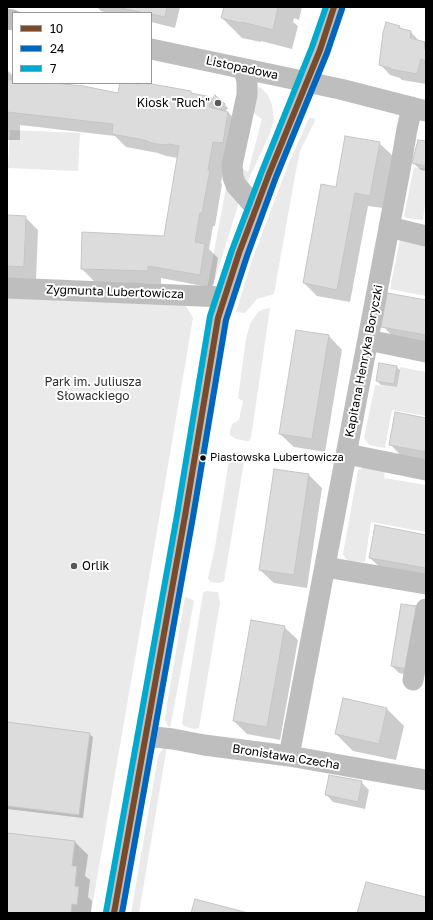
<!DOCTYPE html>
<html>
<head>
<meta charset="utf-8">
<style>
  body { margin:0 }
  #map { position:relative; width:433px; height:920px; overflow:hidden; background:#fff; font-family:"Golos Text",sans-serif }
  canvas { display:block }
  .frame { position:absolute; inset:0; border:8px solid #000; pointer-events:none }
  .legend { position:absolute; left:12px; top:12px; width:140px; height:72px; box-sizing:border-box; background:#fff; border:1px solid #999; margin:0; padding:5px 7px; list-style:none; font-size:12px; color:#000 }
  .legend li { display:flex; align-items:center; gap:8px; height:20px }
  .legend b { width:20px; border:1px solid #999 }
</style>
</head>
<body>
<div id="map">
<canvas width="433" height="920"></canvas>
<div class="frame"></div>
<ul class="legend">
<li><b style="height:5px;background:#7a4b2a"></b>10</li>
<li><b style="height:5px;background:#0065bd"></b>24</li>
<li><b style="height:5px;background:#00a9ce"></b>7</li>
</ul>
</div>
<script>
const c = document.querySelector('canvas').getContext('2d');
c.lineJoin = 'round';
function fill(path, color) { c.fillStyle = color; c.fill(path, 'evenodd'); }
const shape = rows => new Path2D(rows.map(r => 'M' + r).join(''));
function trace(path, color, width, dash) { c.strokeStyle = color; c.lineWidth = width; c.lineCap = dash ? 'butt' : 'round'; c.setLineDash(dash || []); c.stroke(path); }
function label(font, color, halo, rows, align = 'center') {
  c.font = font + ' "Golos Text",sans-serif'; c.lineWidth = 4; c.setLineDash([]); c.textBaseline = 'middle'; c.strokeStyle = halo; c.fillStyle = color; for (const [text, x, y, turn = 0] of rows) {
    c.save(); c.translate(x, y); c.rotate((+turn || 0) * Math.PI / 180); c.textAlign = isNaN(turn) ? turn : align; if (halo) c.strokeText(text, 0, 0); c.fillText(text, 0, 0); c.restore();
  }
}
fill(shape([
  [257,86,261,88,268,95,272,105,274,119,270,133,248,181,245,185,237,165,248,172,262,119,250,111],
  [309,118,314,118,315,121,300,151,294,181,274,294,257,299,246,312,244,313,236,312,251,263,272,207,289,163],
  [10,130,80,133,78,171,8,168],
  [414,167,426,169,426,197,423,220,407,218,404,216],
  [228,177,238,201,238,206,214,282,211,287,207,289],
  [401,234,426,240,426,296,390,289],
  [7,298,185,305,193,318,144,607,91,913,7,913],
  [270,308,251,438,249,441,246,441,236,439,230,435,230,431,232,424,239,420,243,401,238,398,246,339,250,324,258,312,264,309],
  [400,367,426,372,426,416,392,410,385,448,369,445,364,438,375,385,397,387],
  [233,452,240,452,245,456,224,581,219,583,210,582,208,578,215,547,230,454],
  [365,467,385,470,384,478,426,485,426,532,371,522,365,562,351,561,346,559,343,554,358,470],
  [206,591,218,592,219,597,220,603,199,728,194,729,184,726,182,723,203,593],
  [185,597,191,599,194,601,170,728,168,726,165,720,165,717],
  [167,746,139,913,131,913,158,757,161,751]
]), '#eaeaea');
fill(shape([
  [97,7,180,7,175,28,151,22,151,13,108,13,101,11],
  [225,7,302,7,299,20,294,18,293,22,298,26,292,49,261,41,261,42,242,38,222,18],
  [399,26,403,30,411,32,420,42,426,44,426,84,402,80,400,78,390,75,380,64],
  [7,70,13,76,13,83,44,83,119,94,121,83,125,83,190,91,193,94,210,98,213,100,216,97,228,108,225,112,228,112,241,126,226,154,221,183,222,184,215,226,213,226,209,249,218,258,213,288,161,278,161,284,95,282,82,269,165,237,178,158,166,156,158,153,126,147,115,136,20,125,20,140,7,140],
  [379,143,393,156,383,208,368,206,350,302,317,296,304,283,337,188],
  [426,143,426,171,421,170,413,163],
  [7,216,25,217,38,230,36,280,7,278],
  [426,301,426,345,396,340,383,326],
  [329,336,342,350,325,452,294,447,280,434],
  [396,366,400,370,397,387,381,385,377,381],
  [426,419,426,462,403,458,390,444],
  [309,475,322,488,307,588,274,583,260,570],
  [426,536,426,579,384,571,370,558],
  [424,614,414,676,399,673,392,666],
  [284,627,298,640,280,740,247,734,234,721],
  [344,699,387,709,404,726,396,760,353,751,336,734],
  [7,723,89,734,93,737,83,818,7,809],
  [361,782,369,790,365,809,333,802,326,794],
  [7,834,75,842,88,855,85,876,90,880,88,897,92,901,91,913,7,913]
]), '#0003');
const building = shape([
  [117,7,167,7,165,17,151,14,151,13,144,13,117,7],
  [224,7,278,7,273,30,242,22,241,23,221,18,224,7],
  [386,22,400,26,399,28,411,31,410,38,425,42,424,49,426,49,426,61,421,59,417,74,390,69,390,68,379,65,383,33,386,22],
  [7,69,7,80,13,80,13,83,53,83,83,86,118,93,120,83,131,83,140,84,141,83,146,83,191,91,191,93,211,97,209,107,228,112,223,143,213,142,208,170,210,170,202,213,200,213,195,242,205,244,200,275,148,266,148,271,81,269,82,232,164,236,179,146,169,144,163,145,152,143,144,140,112,134,113,124,7,112,7,124,7,69],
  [215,95,225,104,221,110,211,101,215,95],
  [345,136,380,142,370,196,355,193,337,290,303,283,321,184,336,187,345,136],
  [418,140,426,141,426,166,412,163,418,140],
  [7,215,26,216,24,267,7,266,7,215],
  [387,293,426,300,426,335,381,327,387,293],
  [296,330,329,335,312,439,279,434,296,330],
  [379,363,397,366,394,384,376,381,379,363],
  [395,412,426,418,426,452,389,445,395,412],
  [274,469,309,474,294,575,259,570,274,469],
  [375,525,426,535,426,568,369,558,375,525],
  [401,604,417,606,407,669,391,666,401,604],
  [251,620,285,626,267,727,233,721,251,620],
  [343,698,387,708,379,744,335,734,343,698],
  [7,722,90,733,79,815,7,806,7,722],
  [329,775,362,781,358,802,325,795,329,775],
  [7,833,75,841,72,866,77,866,75,886,79,887,77,905,72,904,71,913,7,913,7,833],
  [366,882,426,897,426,913,357,913,366,882],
  [195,899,248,913,191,913,195,899]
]);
fill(building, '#dcdcdc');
trace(building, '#c5c5c5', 1);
trace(shape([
  [7,19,13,20],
  [151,49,340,89,426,111],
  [244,69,247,82,247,95,232,165,233,177,236,185,256,208],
  [389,227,426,236],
  [7,288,224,297],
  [368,340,426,352],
  [347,454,426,470],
  [325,567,426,584],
  [413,680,426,609],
  [145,736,173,739,204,745,289,756,426,780],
  [289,756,400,170,407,129,412,107],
  [114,913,185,516,218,318,239,253,269,174,320,50,334,7]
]), '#bebebe', 21);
trace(shape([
  [114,913,185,516,218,318,239,253,269,174,320,50,334,7]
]), '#7a4b2a', 6);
trace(shape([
  [122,913,193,517,226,320,247,256,276,177,327,53,342,9]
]), '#0065bd', 6);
trace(shape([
  [106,912,177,515,210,316,232,250,262,171,312,47,326,7]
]), '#00a9ce', 6);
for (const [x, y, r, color] of [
  [218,103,4,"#595959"],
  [203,458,3.5,"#000"],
  [74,566,4,"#595959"]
]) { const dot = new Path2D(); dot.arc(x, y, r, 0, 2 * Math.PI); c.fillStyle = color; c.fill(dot); trace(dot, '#fff', 1.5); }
label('11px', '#000', '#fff', [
  ["Piastowska Lubertowicza",210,458]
], 'left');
label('12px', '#000', '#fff', [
  ["Listopadowa",242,68,12],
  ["Zygmunta Lubertowicza",115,292,2],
  ["Kapitana Henryka Boryczki",364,361,-79],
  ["Bronisława Czecha",286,757,9]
]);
label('12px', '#000', '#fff', [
  ["Kiosk \"Ruch\"",210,103],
  ["Orlik",82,566,"left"]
], 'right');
label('12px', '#2f2f2f', '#fff', [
  ["Park im. Juliusza",93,382],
  ["Słowackiego",93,396]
]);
</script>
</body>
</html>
